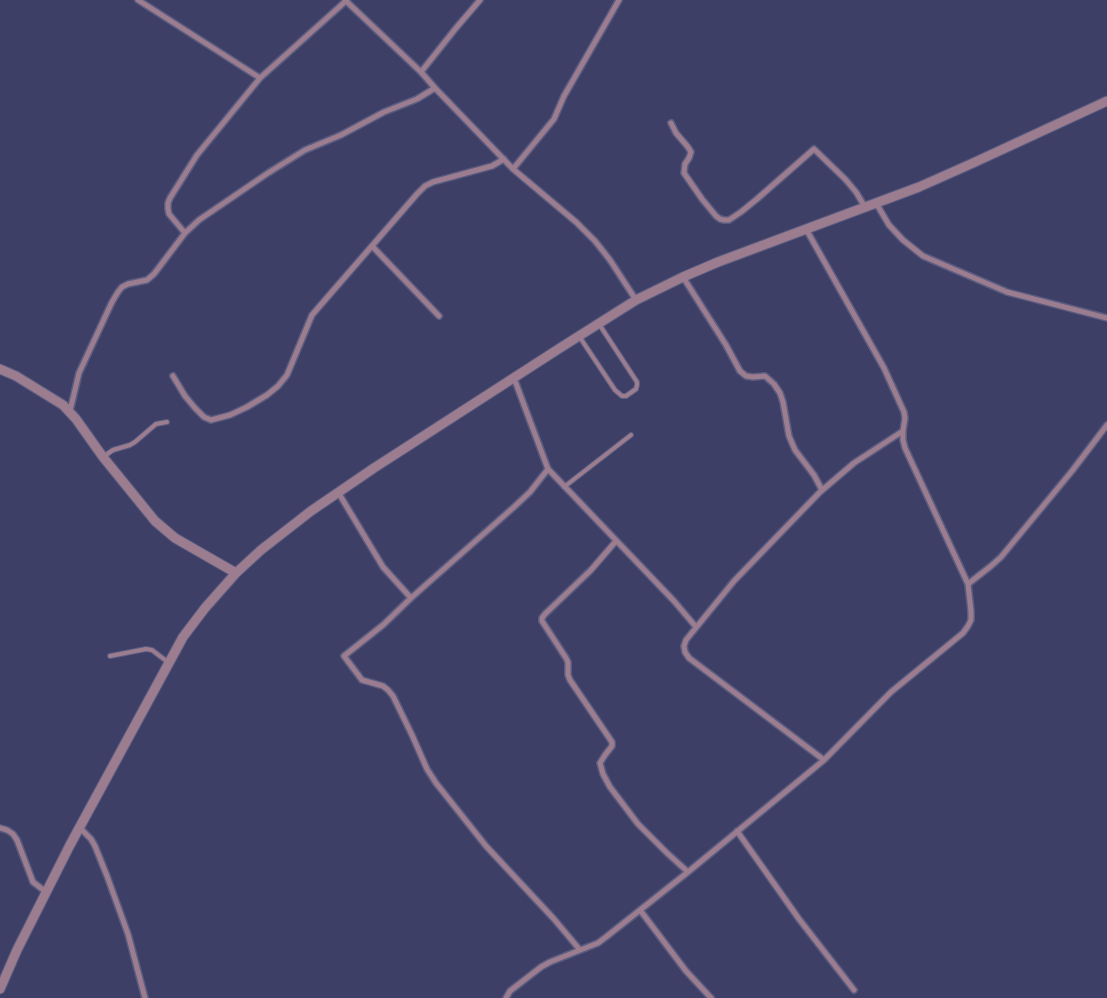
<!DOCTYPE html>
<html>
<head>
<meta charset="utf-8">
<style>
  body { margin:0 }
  canvas { display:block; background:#3e3f66 }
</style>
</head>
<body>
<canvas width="1107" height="998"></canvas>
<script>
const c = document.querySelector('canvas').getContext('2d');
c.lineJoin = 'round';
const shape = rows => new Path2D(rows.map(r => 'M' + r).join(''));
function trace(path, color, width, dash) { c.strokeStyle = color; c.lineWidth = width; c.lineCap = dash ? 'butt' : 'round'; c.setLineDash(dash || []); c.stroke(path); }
const service = shape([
  [579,336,615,390,622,396,626,396,636,389,637,385,637,382,599,324],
  [103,457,113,450,130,445,135,442,156,424,167,422],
  [564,487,631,435],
  [110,656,146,649,152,650,169,663]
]);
const minor = shape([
  [138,0,260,78],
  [345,0,421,72,435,88,513,169,576,222,595,241,610,260,636,300],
  [421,72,456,28,480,0],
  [671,123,676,133,688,147,691,152,689,158,685,164,684,173,702,199,716,216,720,219,724,220,729,220,741,212,757,199,814,149,845,179,856,192,865,207],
  [513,169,554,119,564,96,619,0],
  [876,203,889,225,903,240,923,256,1007,292,1107,318],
  [185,233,169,214,168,209,168,203,170,198,197,155,260,78,347,0],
  [372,246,439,316],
  [683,277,726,345,740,371,746,376,753,377,765,376,774,384,780,393,783,402,789,436,795,450,814,475,822,490],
  [173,376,185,396,195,408,204,417,211,420,230,415,247,407,267,395,278,386,287,375,312,315,417,194,425,186,433,182,492,166,504,159],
  [514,378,548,469,674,601,696,627],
  [70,411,79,373,112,302,118,292,122,287,128,284,147,280,154,274,185,233,199,220,268,173,305,150,341,135,384,112,417,99,435,88],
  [548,469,530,492,514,507,411,598,383,625,344,656,362,680,383,686,388,690,393,696,412,735,427,769,436,783,486,846,554,919,580,950],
  [338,492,383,567,411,598],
  [616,541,591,570,545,614,542,618,542,621,566,658,568,662,568,675,570,680,612,742,612,746,605,755,600,763,603,774,610,787,638,824,667,853,688,872],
  [968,584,991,566,1001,557,1072,471,1107,425],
  [824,760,689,658,685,652,684,646,686,640,734,581,820,492,854,463,903,431],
  [79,827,91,839,95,846,107,876,128,934,145,998],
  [0,828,7,830,13,834,17,840,33,882,46,892],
  [737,831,799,919,854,990],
  [640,910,686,971,711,998],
  [506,998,510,991,541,967,550,962,598,943,606,937,688,872,824,760,891,692,963,633,968,626,971,620,971,611,968,584,905,448,903,440,903,431,905,418,904,412,884,368,806,229]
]);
const tertiary = shape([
  [0,369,16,376,63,405,76,419,103,457,155,521,175,538,236,573],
  [0,989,17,950,70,845,183,637,205,608,236,573,261,550,311,511,374,468,560,348,636,300,683,277,718,262,919,187,973,163,1107,101]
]);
trace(service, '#5b5c80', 6);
trace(minor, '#5b5c80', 8);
trace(tertiary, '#5b5c80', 11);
trace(service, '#9b7d8f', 4);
trace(minor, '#9b7d8f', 5);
trace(tertiary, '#9b7d8f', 9);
</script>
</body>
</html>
